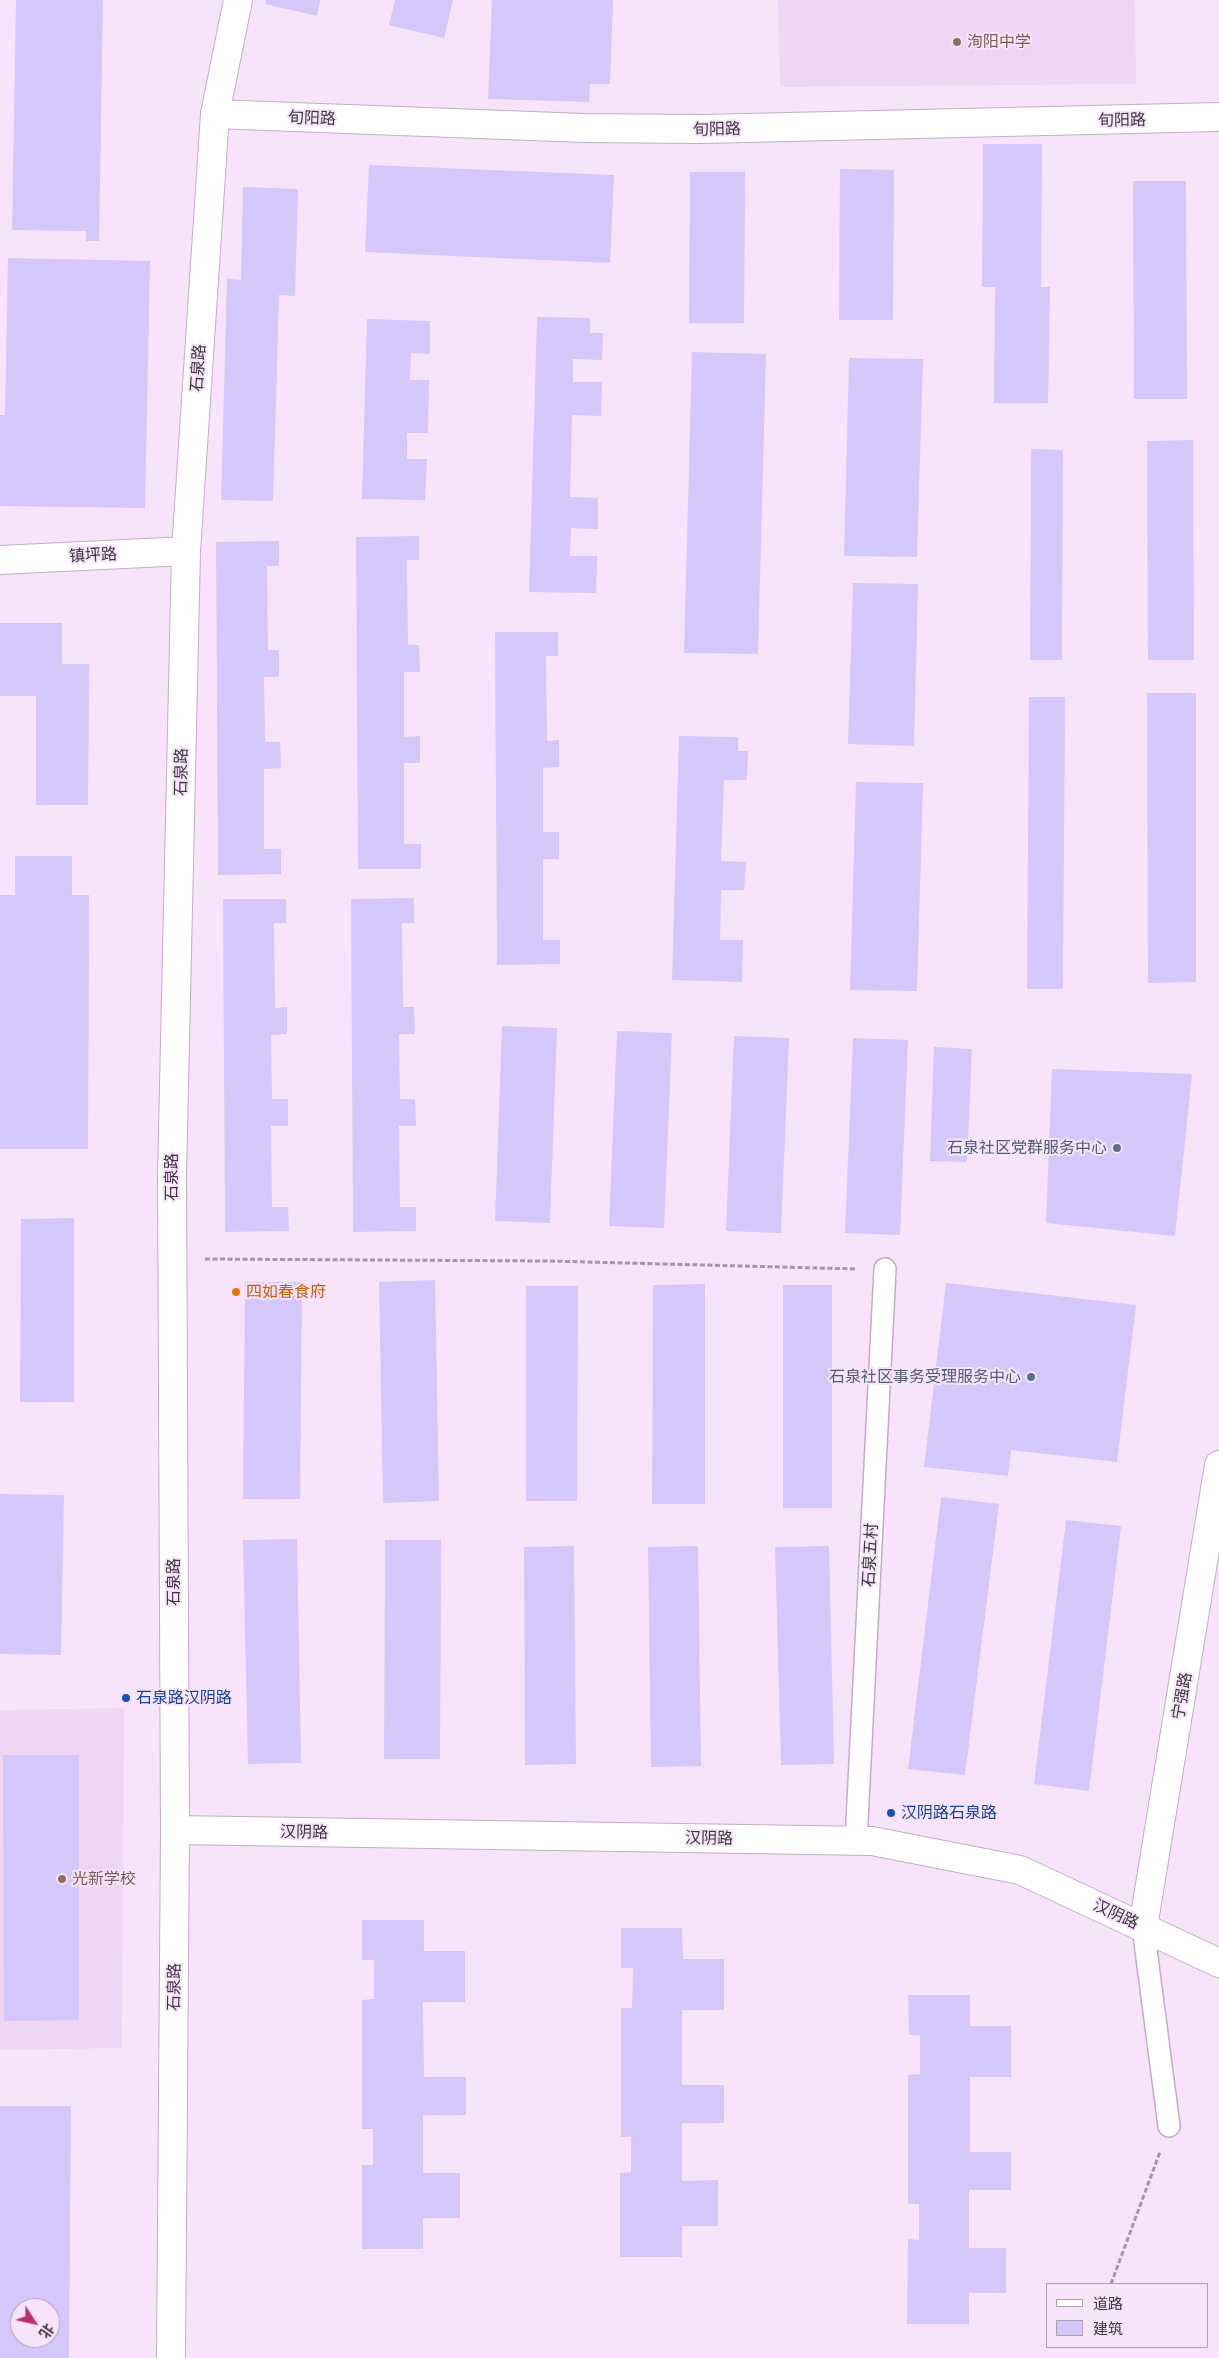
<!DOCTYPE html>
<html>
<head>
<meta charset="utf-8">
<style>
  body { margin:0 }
  #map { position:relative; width:1219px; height:2358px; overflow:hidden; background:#f7e4fb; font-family:"Exo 2","Noto Sans SC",sans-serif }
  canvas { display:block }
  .legend { position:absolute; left:1046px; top:2283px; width:162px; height:65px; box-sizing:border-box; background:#f7e4fb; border:1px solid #ad9eb0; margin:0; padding:6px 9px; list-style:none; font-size:15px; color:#3d363f }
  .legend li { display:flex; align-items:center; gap:10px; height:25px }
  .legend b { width:25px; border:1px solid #ad9eb0 }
  .north { position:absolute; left:10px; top:2298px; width:50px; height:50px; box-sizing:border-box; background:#f7e4fb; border:1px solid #ad9eb0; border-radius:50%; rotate:125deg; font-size:14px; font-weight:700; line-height:20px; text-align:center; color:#3d363f }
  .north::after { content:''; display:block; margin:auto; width:18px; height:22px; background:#ba306c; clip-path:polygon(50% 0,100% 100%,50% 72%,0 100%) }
</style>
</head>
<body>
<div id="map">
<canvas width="1219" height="2358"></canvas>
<ul class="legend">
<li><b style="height:6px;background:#fff"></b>道路</li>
<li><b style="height:14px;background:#d3c8f9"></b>建筑</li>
</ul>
<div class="north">北</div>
</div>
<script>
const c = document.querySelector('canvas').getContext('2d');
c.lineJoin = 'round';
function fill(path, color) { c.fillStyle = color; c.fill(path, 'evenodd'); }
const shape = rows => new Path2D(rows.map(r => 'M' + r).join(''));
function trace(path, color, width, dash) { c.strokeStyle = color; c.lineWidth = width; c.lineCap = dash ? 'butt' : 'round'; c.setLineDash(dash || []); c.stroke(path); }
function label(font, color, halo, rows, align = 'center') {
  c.font = font + ' "Exo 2","Noto Sans SC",sans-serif'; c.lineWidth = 4; c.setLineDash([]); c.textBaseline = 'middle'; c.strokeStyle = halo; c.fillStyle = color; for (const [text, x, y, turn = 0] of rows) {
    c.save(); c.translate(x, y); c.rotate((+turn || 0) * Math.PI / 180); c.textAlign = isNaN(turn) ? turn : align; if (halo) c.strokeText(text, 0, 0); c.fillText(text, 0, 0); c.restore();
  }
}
fill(shape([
  [778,0,1135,0,1136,84,780,87],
  [124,1708,122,2048,0,2050,0,1710]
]), '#efd6f4');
fill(shape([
  [16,0,103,0,99,241,86,241,86,231,12,230],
  [266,0,320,0,317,16,265,4],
  [395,0,453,0,444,38,389,25],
  [492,0,613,0,610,84,590,84,589,102,488,99],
  [983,144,1042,144,1041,287,1050,287,1048,403,994,403,995,287,982,287],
  [369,165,614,175,610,263,365,252],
  [840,169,894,170,893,320,839,320],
  [690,172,745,172,744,323,689,323],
  [1133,181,1186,181,1187,399,1134,399],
  [243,187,298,189,295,296,279,295,273,501,221,500,227,279,241,280],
  [8,258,150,261,145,508,0,506,0,415,5,415],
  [537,317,590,318,590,333,603,333,602,360,573,359,573,382,602,382,601,416,572,415,570,497,598,498,598,529,571,528,570,556,597,556,596,593,529,592],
  [367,319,430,321,430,354,411,353,410,380,429,380,428,433,407,433,407,459,427,459,425,500,362,499],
  [692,352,766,354,758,654,684,653],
  [849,358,923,359,917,557,844,556],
  [1193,440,1194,660,1148,660,1147,441],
  [1031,449,1063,450,1062,660,1030,660],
  [419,536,419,560,407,560,408,645,419,645,420,672,404,672,404,737,420,736,420,763,404,763,404,844,421,844,421,869,358,869,356,537],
  [279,541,279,566,267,566,268,650,279,650,279,677,264,677,265,742,280,742,281,768,264,769,264,849,281,849,281,874,218,875,216,542],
  [853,583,918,584,914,746,848,744],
  [0,623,62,623,62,664,89,664,88,805,36,805,36,696,0,696],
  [495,632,558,632,558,656,546,656,547,741,559,740,559,767,543,768,543,832,559,832,559,859,543,859,543,940,560,940,560,964,497,965],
  [1147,693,1196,693,1196,982,1148,983],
  [1029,697,1065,697,1063,989,1027,989],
  [679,736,738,737,738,751,748,751,747,780,724,780,721,861,746,862,744,890,721,890,720,940,743,940,742,982,672,980],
  [856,782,923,783,917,991,850,990],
  [15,856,72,856,72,895,89,895,88,1149,0,1149,0,895,15,895],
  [414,898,414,923,402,923,403,1007,414,1007,415,1034,399,1034,400,1099,415,1099,416,1126,399,1126,400,1207,416,1207,416,1231,353,1232,351,899],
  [223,899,286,899,286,923,274,923,275,1008,287,1007,287,1034,271,1035,272,1099,288,1099,288,1126,271,1126,272,1207,288,1207,289,1231,225,1232],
  [502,1026,557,1028,550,1223,495,1221],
  [617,1031,672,1033,664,1228,609,1226],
  [734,1036,789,1038,781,1233,726,1231],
  [853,1038,908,1040,900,1235,845,1233],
  [934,1047,972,1049,967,1162,930,1161],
  [1052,1069,1192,1074,1175,1236,1046,1223],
  [74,1218,74,1402,20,1402,21,1219],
  [435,1280,439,1501,383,1503,379,1282],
  [245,1282,302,1282,300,1499,243,1499],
  [946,1283,1136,1305,1117,1462,1011,1450,1008,1476,924,1467],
  [705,1284,705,1504,652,1504,653,1285],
  [783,1285,832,1285,832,1508,783,1508],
  [526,1286,578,1286,577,1501,526,1501],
  [0,1494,64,1495,61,1655,0,1654],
  [941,1497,999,1504,965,1775,908,1769],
  [1066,1520,1121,1526,1089,1791,1034,1784],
  [297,1539,301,1763,248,1764,243,1540],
  [385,1540,441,1540,440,1759,384,1759],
  [574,1546,576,1764,525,1765,524,1547],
  [698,1546,701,1766,651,1767,648,1547],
  [829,1546,834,1764,781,1765,775,1547],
  [3,1755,79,1755,79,2020,4,2021],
  [362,1920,424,1920,424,1951,465,1951,465,2002,423,2002,424,2077,466,2077,466,2115,423,2115,423,2173,460,2173,460,2218,423,2218,423,2249,362,2249,362,2165,373,2165,373,2129,362,2129,362,2000,374,1999,374,1960,362,1960],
  [621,1928,682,1928,683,1959,724,1959,724,2010,682,2010,682,2085,724,2085,724,2123,682,2123,682,2181,718,2180,718,2226,682,2226,682,2257,620,2257,620,2173,631,2172,631,2137,621,2137,621,2008,632,2008,633,1968,621,1968],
  [908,1995,970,1995,970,2026,1011,2026,1011,2077,970,2077,970,2152,1011,2152,1011,2190,969,2190,969,2248,1006,2248,1006,2293,969,2293,969,2324,907,2324,908,2239,919,2240,919,2204,908,2204,908,2075,920,2074,920,2035,909,2035],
  [0,2106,71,2106,69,2358,0,2358],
  [20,2308,50,2308,50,2338,20,2338]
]), '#d3c8f9');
const service = shape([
  [856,1841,885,1269],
  [1143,1927,1169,2126]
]);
const minor = shape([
  [215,114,584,128,703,129,1219,117],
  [175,1830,872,1841,1020,1870,1219,1963],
  [1143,1927,1219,1465]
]);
const tertiary = shape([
  [0,560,186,551],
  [171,2358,175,1830,172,1175,186,551,215,114,238,0]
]);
trace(service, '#c1aec5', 24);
trace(minor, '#c1aec5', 30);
trace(tertiary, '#c1aec5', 30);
trace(shape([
  [205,1259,549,1261,857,1269],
  [1111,2284,1160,2152]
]), '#a496a7', 3, [5, 2.5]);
trace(service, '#fff', 21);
trace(minor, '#fff', 28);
trace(tertiary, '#fff', 28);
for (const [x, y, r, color] of [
  [957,42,5,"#8d6e63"],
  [1117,1148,5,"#5c6f8a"],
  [236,1292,5,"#e8710a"],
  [1031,1377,5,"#5c6f8a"],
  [126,1698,5,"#1a4fb4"],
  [891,1813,5,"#1a4fb4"],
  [62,1879,5,"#8d6e63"]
]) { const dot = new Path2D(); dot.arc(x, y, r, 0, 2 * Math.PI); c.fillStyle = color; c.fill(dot); trace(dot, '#f7e4fb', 2); }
label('16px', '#785e54', '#f7e4fb', [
  ["洵阳中学",967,42],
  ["光新学校",72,1879]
], 'left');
label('16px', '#3d363f', '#f7e4fb', [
  ["旬阳路",312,118,2],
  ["旬阳路",1122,120,-1],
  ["旬阳路",717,129,-1],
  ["石泉路",198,368,-86],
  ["镇坪路",93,555,-3],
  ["石泉路",181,772,-89],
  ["石泉路",172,1177,-90],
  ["石泉五村",870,1555,-87],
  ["石泉路",174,1582,-90],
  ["宁强路",1182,1696,-80],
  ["汉阴路",304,1832,1],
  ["汉阴路",709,1838,1],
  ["汉阴路",1116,1914,25],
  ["石泉路",174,1987,-89]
]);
label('16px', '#4e5e75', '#f7e4fb', [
  ["石泉社区党群服务中心",1107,1148],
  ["石泉社区事务受理服务中心",1021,1377]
], 'right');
label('16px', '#c56008', '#f7e4fb', [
  ["四如春食府",246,1292]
], 'left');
label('16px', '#164399', '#f7e4fb', [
  ["石泉路汉阴路",136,1698],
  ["汉阴路石泉路",901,1813]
], 'left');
</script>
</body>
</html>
